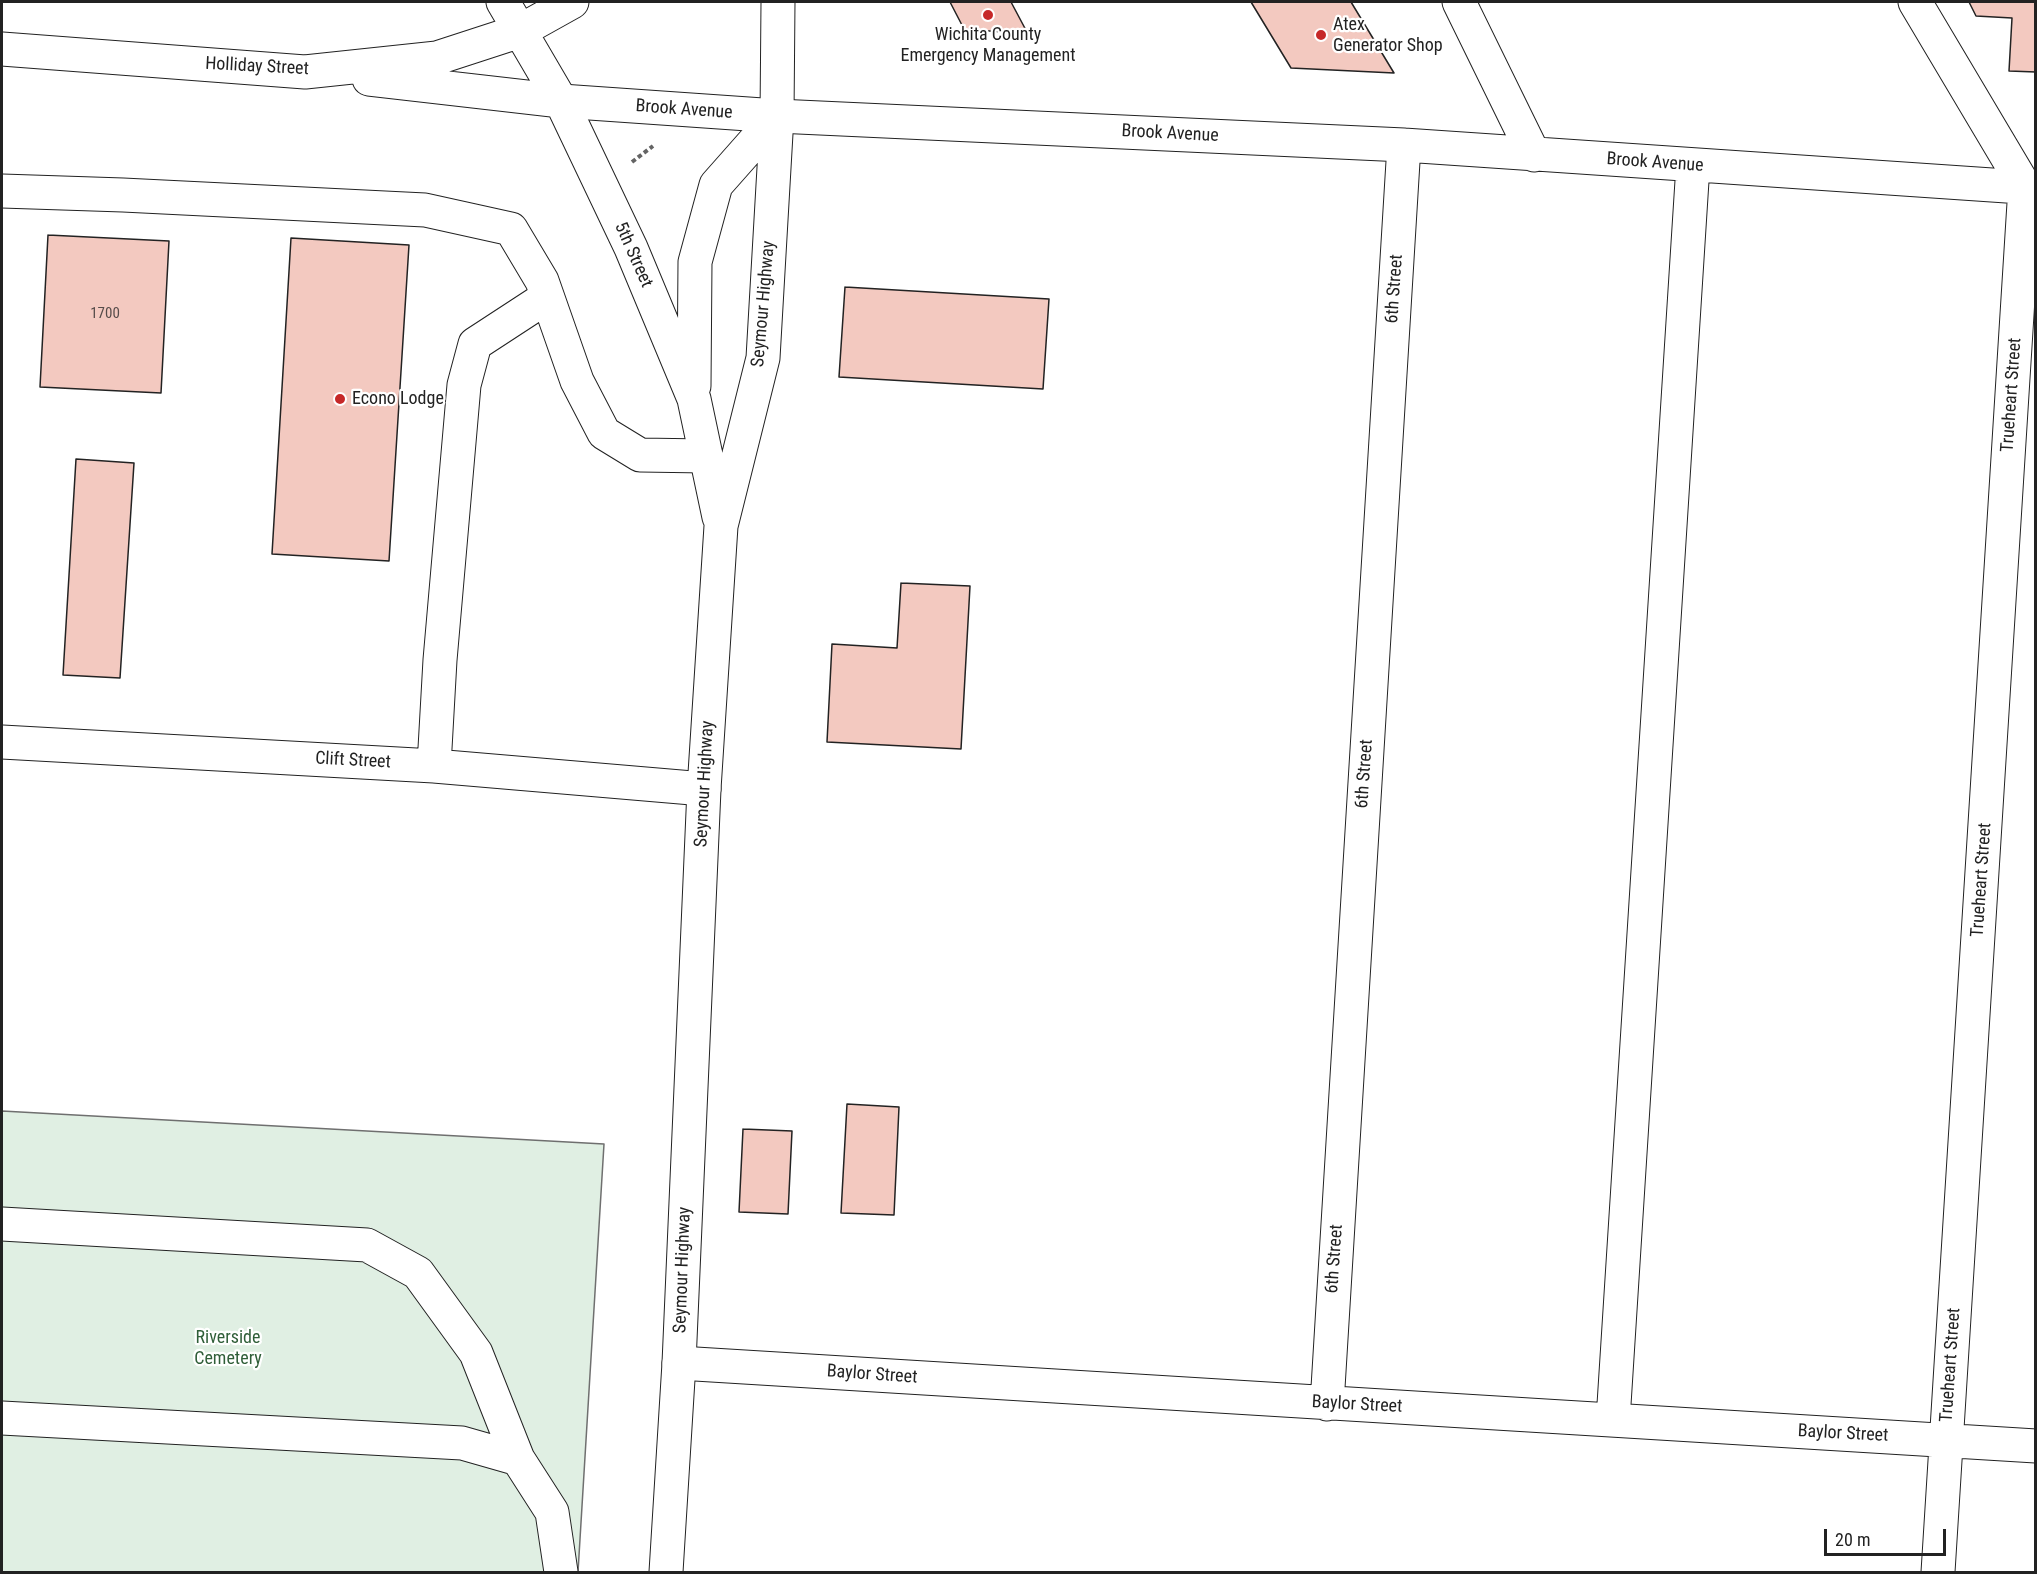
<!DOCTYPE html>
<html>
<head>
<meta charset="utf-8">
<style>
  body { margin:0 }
  #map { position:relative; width:2037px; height:1574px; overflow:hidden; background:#fff; font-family:"Roboto Condensed",sans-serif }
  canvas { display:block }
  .frame { position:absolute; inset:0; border:3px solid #222; pointer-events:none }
  .scale { position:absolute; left:1824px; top:1529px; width:122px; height:27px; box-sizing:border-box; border:3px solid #222; border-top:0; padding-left:8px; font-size:18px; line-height:21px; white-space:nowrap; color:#222; -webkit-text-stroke:4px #fff; paint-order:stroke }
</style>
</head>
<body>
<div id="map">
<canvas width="2037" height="1574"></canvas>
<div class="frame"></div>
<div class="scale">20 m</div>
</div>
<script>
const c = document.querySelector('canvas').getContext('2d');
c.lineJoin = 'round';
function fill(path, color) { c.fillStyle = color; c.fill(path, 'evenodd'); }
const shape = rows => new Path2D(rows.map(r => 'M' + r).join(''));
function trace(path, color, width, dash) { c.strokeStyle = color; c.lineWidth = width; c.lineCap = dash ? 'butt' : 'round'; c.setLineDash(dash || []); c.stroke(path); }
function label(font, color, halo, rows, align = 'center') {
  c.font = font + ' "Roboto Condensed",sans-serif'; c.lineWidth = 4.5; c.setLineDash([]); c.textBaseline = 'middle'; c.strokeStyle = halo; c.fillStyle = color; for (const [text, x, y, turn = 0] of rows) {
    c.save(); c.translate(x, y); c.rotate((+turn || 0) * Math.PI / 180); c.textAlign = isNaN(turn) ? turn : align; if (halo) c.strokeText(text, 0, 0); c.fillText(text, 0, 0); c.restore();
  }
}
const green = shape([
  [2,1111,604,1144,578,1572,2,1572,2,1111]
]);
fill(green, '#e0efe3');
trace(green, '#6f6f6f', 1.5);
const building = shape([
  [950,2,1011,2,1028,34,964,29,950,2],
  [1251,2,1351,2,1394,73,1291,68,1251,2],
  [1969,2,2036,2,2036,72,2009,71,2012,18,1976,16,1969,2],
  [48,235,169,241,161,393,40,387,48,235],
  [291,238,409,245,389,561,272,554,291,238],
  [845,287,1049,299,1043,389,839,377,845,287],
  [76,459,134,463,120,678,63,675,76,459],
  [901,583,970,586,961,749,827,742,832,644,897,648,901,583],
  [847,1104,899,1107,894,1215,841,1213,847,1104],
  [743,1129,792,1131,788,1214,739,1212,743,1129]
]);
fill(building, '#f3c9c0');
trace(building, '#222', 1.5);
const minor = shape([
  [1459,2,1534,155],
  [1915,2,2025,187,1938,1572],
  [561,101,777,116,1404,145,2036,188],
  [2,191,123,195,425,210,511,229,542,281,577,381,604,433,640,455,706,456],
  [2,742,434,766,704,789],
  [434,766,440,660,464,385,475,344,547,297],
  [2,1224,367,1245,418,1273,476,1353,518,1459],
  [679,1363,2036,1446],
  [1327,1404,1404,145],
  [2,1418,462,1443,518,1459,552,1512,561,1572],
  [1613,1420,1693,165]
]);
const major = shape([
  [503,2,561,101,631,248,694,399,719,517],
  [2,49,305,72,437,58,520,31,572,2],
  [369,79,561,101],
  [694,386,695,262,716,185,777,116],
  [666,1572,679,1363,704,789,721,526,763,358,777,116,778,2]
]);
trace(minor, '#222', 35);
trace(major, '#222', 35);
trace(shape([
  [632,162,653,146]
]), '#646464', 4, [4.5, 3]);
trace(minor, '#fff', 33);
trace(major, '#fff', 33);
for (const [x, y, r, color] of [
  [988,15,6,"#c62828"],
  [1321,35,6,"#c62828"],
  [340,399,6,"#c62828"]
]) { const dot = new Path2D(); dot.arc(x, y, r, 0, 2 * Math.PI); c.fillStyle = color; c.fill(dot); trace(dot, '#fff', 2); }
label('15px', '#564c4a', null, [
  ["1700",105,314]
]);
label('18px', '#222', '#fff', [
  ["Atex",1333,25],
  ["Generator Shop",1333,46],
  ["Wichita County",988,35,"center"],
  ["Emergency Management",988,56,"center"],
  ["Econo Lodge",352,399]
], 'left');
label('18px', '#222', '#fff', [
  ["Holliday Street",257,67,3],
  ["Brook Avenue",684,110,4],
  ["Brook Avenue",1170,134,3],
  ["Brook Avenue",1655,163,4],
  ["5th Street",633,255,66],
  ["6th Street",1395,289,-86],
  ["Seymour Highway",764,304,-85],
  ["Trueheart Street",2012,395,-86],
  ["Clift Street",353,761,3],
  ["6th Street",1365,774,-86],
  ["Seymour Highway",705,784,-87],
  ["Trueheart Street",1982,880,-86],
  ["6th Street",1335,1259,-86],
  ["Seymour Highway",683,1270,-88],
  ["Trueheart Street",1951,1365,-86],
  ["Baylor Street",872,1375,4],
  ["Baylor Street",1357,1405,3],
  ["Baylor Street",1843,1434,3]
]);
label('18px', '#2f5e38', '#fff', [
  ["Riverside",228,1338],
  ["Cemetery",228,1359]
]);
</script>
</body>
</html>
